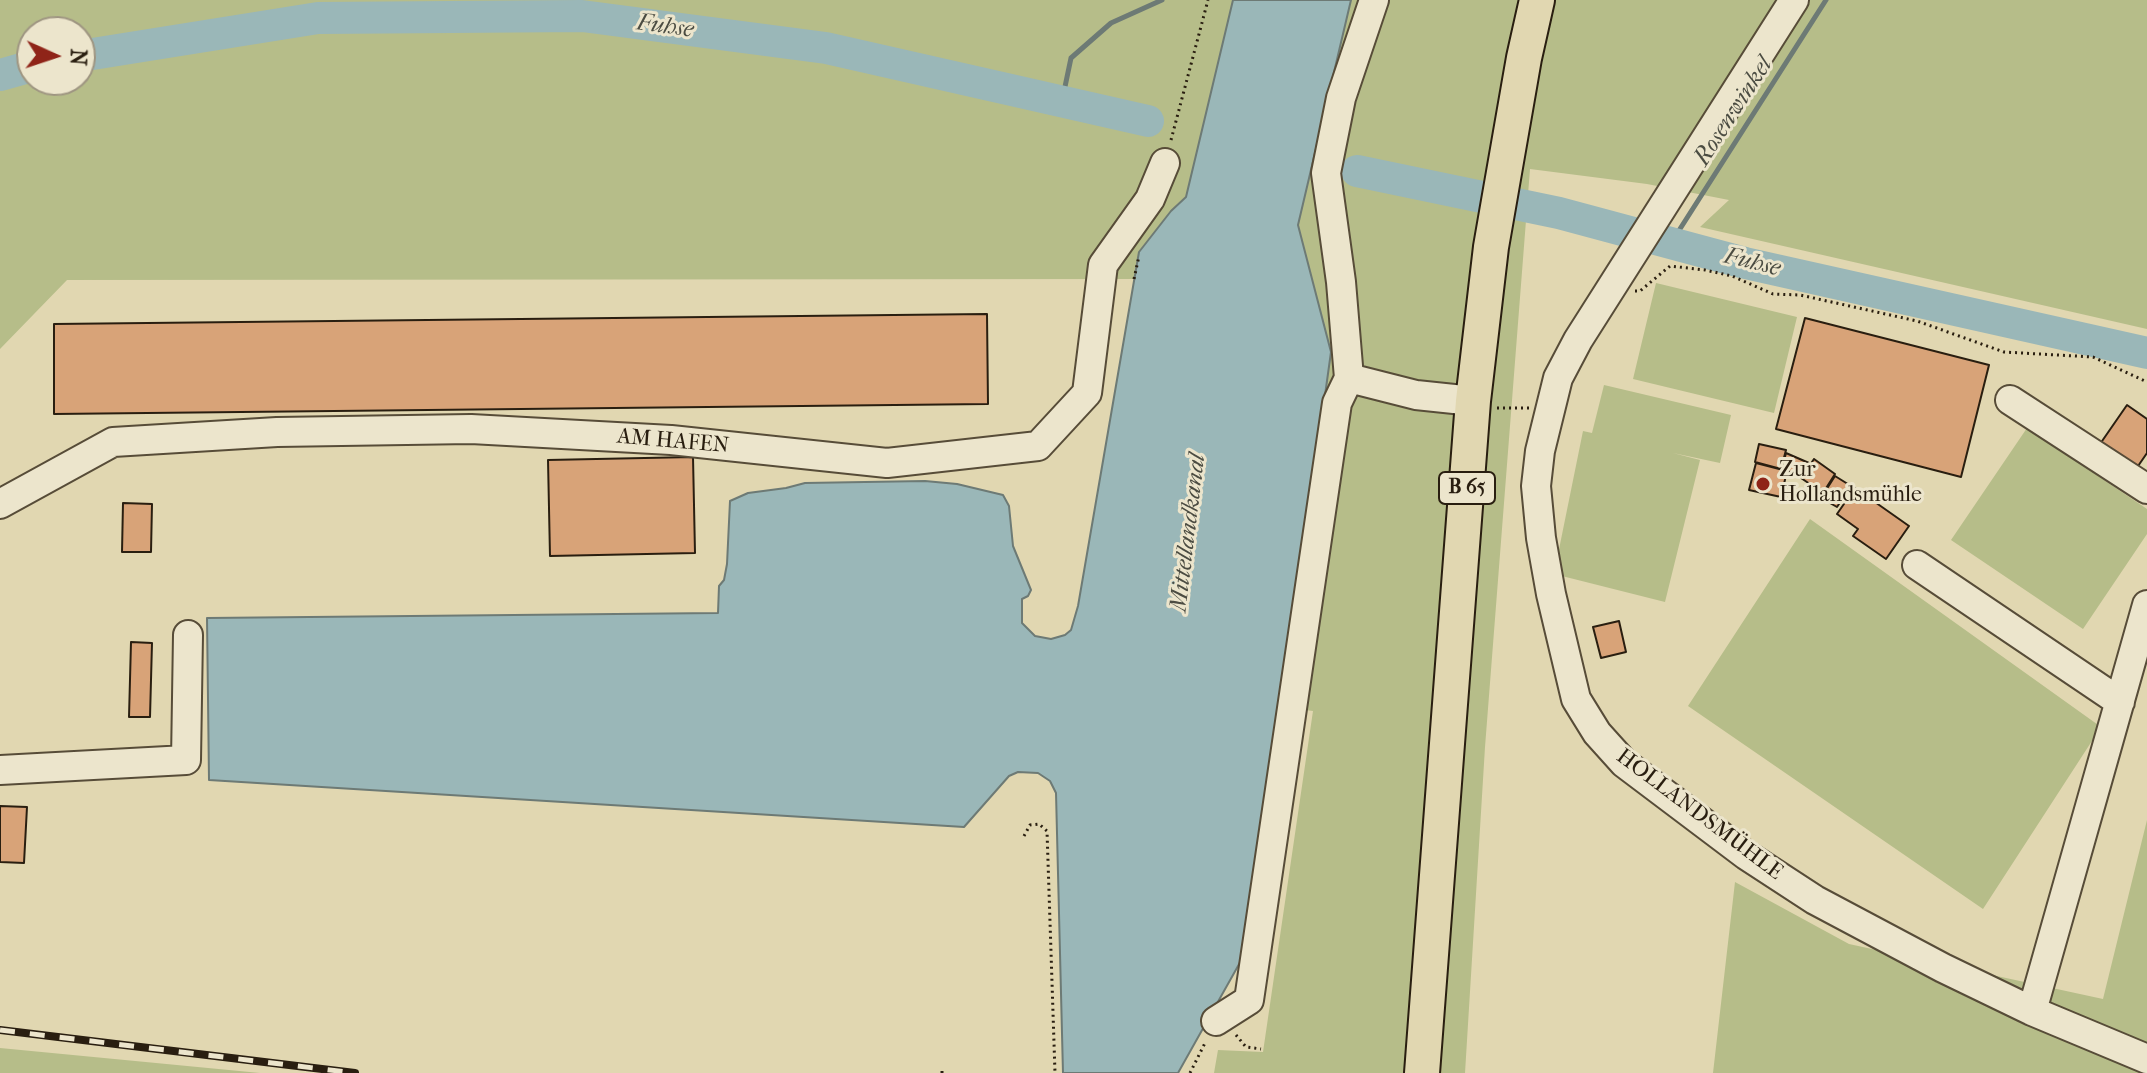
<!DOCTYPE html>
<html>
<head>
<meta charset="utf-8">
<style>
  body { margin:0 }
  #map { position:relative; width:2147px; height:1073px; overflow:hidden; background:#e1d7b1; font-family:"IM FELL French Canon",serif }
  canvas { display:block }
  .north { position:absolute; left:16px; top:16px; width:80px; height:80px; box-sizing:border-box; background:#ece5cc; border:2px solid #9e9581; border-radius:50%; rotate:93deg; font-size:22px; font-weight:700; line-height:32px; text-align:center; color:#291e10 }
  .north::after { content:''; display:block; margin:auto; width:28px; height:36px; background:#8f2418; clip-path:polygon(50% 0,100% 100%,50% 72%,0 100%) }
</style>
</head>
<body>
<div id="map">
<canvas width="2147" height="1073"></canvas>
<div class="north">N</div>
</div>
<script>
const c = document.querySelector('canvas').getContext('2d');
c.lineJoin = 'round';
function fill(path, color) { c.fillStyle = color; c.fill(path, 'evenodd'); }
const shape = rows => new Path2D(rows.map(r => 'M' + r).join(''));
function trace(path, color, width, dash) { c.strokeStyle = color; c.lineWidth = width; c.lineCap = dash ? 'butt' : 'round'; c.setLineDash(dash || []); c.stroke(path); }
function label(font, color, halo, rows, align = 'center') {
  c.font = font + ' "IM FELL French Canon",serif'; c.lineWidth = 6; c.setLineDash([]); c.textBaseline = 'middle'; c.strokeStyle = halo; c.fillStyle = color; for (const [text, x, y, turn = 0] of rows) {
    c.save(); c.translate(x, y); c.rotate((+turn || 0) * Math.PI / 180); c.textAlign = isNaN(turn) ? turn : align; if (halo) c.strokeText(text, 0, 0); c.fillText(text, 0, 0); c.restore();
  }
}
fill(shape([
  [0,0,1234,0,1186,197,1171,211,1139,252,1134,279,67,280,0,349],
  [32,32,80,32,80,80,32,80],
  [1351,0,2147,0,2147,329,1700,227,1729,200,1647,184,1530,169,1485,747,1465,1073,1214,1073,1218,1050,1263,1052,1313,711,1282,707,1331,352,1298,225],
  [1656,283,1797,317,1774,413,1633,379],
  [1604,385,1731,415,1720,463,1673,453,1700,460,1665,602,1554,574,1583,431,1592,433],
  [2027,428,2147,509,2147,534,2083,629,1951,540],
  [1810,519,2101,727,1983,909,1688,706],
  [2147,820,2147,1073,1713,1073,1735,882,1849,944,2103,999],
  [0,1048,260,1073,0,1073]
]), '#b6bd89');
const water = shape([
  [1233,0,1351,0,1298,225,1331,352,1254,908,1247,950,1178,1073,1063,1073,1056,793,1050,781,1038,773,1018,772,1009,776,964,827,209,780,207,618,718,613,719,586,724,580,727,564,730,501,748,493,786,488,805,483,925,481,957,484,1003,495,1009,506,1013,546,1031,590,1028,596,1022,599,1022,623,1035,636,1051,639,1065,635,1071,630,1078,606,1139,252,1171,211,1186,197,1233,0]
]);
fill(water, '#9ab7b8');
trace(water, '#6d7a75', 2);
trace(shape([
  [1062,101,1071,58,1111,23,1162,0],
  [1671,243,1826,0]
]), '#6d7a75', 5);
trace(shape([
  [80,56,318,18,582,16,826,48,1148,121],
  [0,75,32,66],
  [1357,171,1559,213,1745,263,2147,353]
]), '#9ab7b8', 32);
const building = shape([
  [987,314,988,404,54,414,54,324,987,314],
  [1805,318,1989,365,1961,477,1776,429,1805,318],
  [2127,405,2147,419,2147,453,2136,469,2100,444,2127,405],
  [1759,444,1786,450,1781,469,1755,462,1759,444],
  [1786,453,1809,463,1801,477,1782,468,1786,453],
  [693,457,695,553,550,556,548,460,693,457],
  [1814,459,1835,474,1823,493,1801,478,1814,459],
  [1756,463,1787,471,1781,497,1749,490,1756,463],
  [1835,476,1851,486,1837,507,1821,498,1835,476],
  [1855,488,1909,526,1886,559,1853,536,1858,529,1837,514,1855,488],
  [123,503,152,504,151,552,122,552,123,503],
  [1619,621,1626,652,1601,658,1593,627,1619,621],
  [131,642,152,643,150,717,129,717,131,642],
  [0,806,27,807,24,863,0,862,0,806]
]);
fill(building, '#d8a378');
trace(building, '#291e10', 2);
const minor = shape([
  [1794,0,1578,340,1558,378,1540,451,1536,486,1541,538,1551,594,1576,699,1597,733,1624,763,1746,855,1815,900,1943,968,2032,1011,2147,1059],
  [1349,378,1416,395,1473,401],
  [2010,400,2147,489],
  [0,504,113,442,277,432,471,429,671,440,887,463,1038,446,1087,393,1103,265,1150,199,1165,163],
  [1917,565,2120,702],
  [0,770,186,760,188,635],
  [2032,1011,2147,605],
  [1216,1021,1249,1000,1337,403,1349,378,1341,282,1326,173,1341,98,1374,0]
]);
const major = shape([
  [1422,1073,1473,401,1491,247,1524,58,1537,0]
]);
trace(minor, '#574c38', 32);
trace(major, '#291e10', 38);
trace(shape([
  [1171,140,1208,0],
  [1134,279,1139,256],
  [1635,291,1640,291,1670,266,1705,270,1732,276,1773,294,1800,295,1917,321,2004,352,2093,357,2147,382],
  [1497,408,1529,408],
  [1024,836,1030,825,1039,824,1047,831,1055,1073],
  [1236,1035,1246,1047,1261,1049],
  [942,1073,942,1070],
  [1190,1073,1206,1041]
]), '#291e10', 3, [2, 4]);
trace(minor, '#ece5cc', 28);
trace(major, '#e1d7b1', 34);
const rail = shape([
  [0,1030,355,1073]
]);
trace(rail, '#291e10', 8);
trace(rail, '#ece5cc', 5, [15]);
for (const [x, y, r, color] of [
  [1763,484,8,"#8f2418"]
]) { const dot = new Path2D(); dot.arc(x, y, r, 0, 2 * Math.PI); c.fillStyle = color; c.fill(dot); trace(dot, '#ece5cc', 3); }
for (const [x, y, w] of [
  [1467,488,56]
]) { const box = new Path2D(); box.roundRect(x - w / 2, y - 16, w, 32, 6); c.fillStyle = '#ece5cc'; c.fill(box); trace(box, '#291e10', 2); }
label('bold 20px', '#291e10', null, [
  ["B 65",1467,488]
]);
label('22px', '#291e10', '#ece5cc', [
  ["AM HAFEN",673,442,5],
  ["HOLLANDSMÜHLE",1699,815,37]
]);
label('22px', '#291e10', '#ece5cc', [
  ["Zur",1779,471],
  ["Hollandsmühle",1779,496]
], 'left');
label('italic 24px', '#4b4c42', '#ece5cc', [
  ["Fuhse",665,27,8],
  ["Rosenwinkel",1734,112,-57],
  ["Fuhse",1752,263,14],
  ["Mittellandkanal",1189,533,-83]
]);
</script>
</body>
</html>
